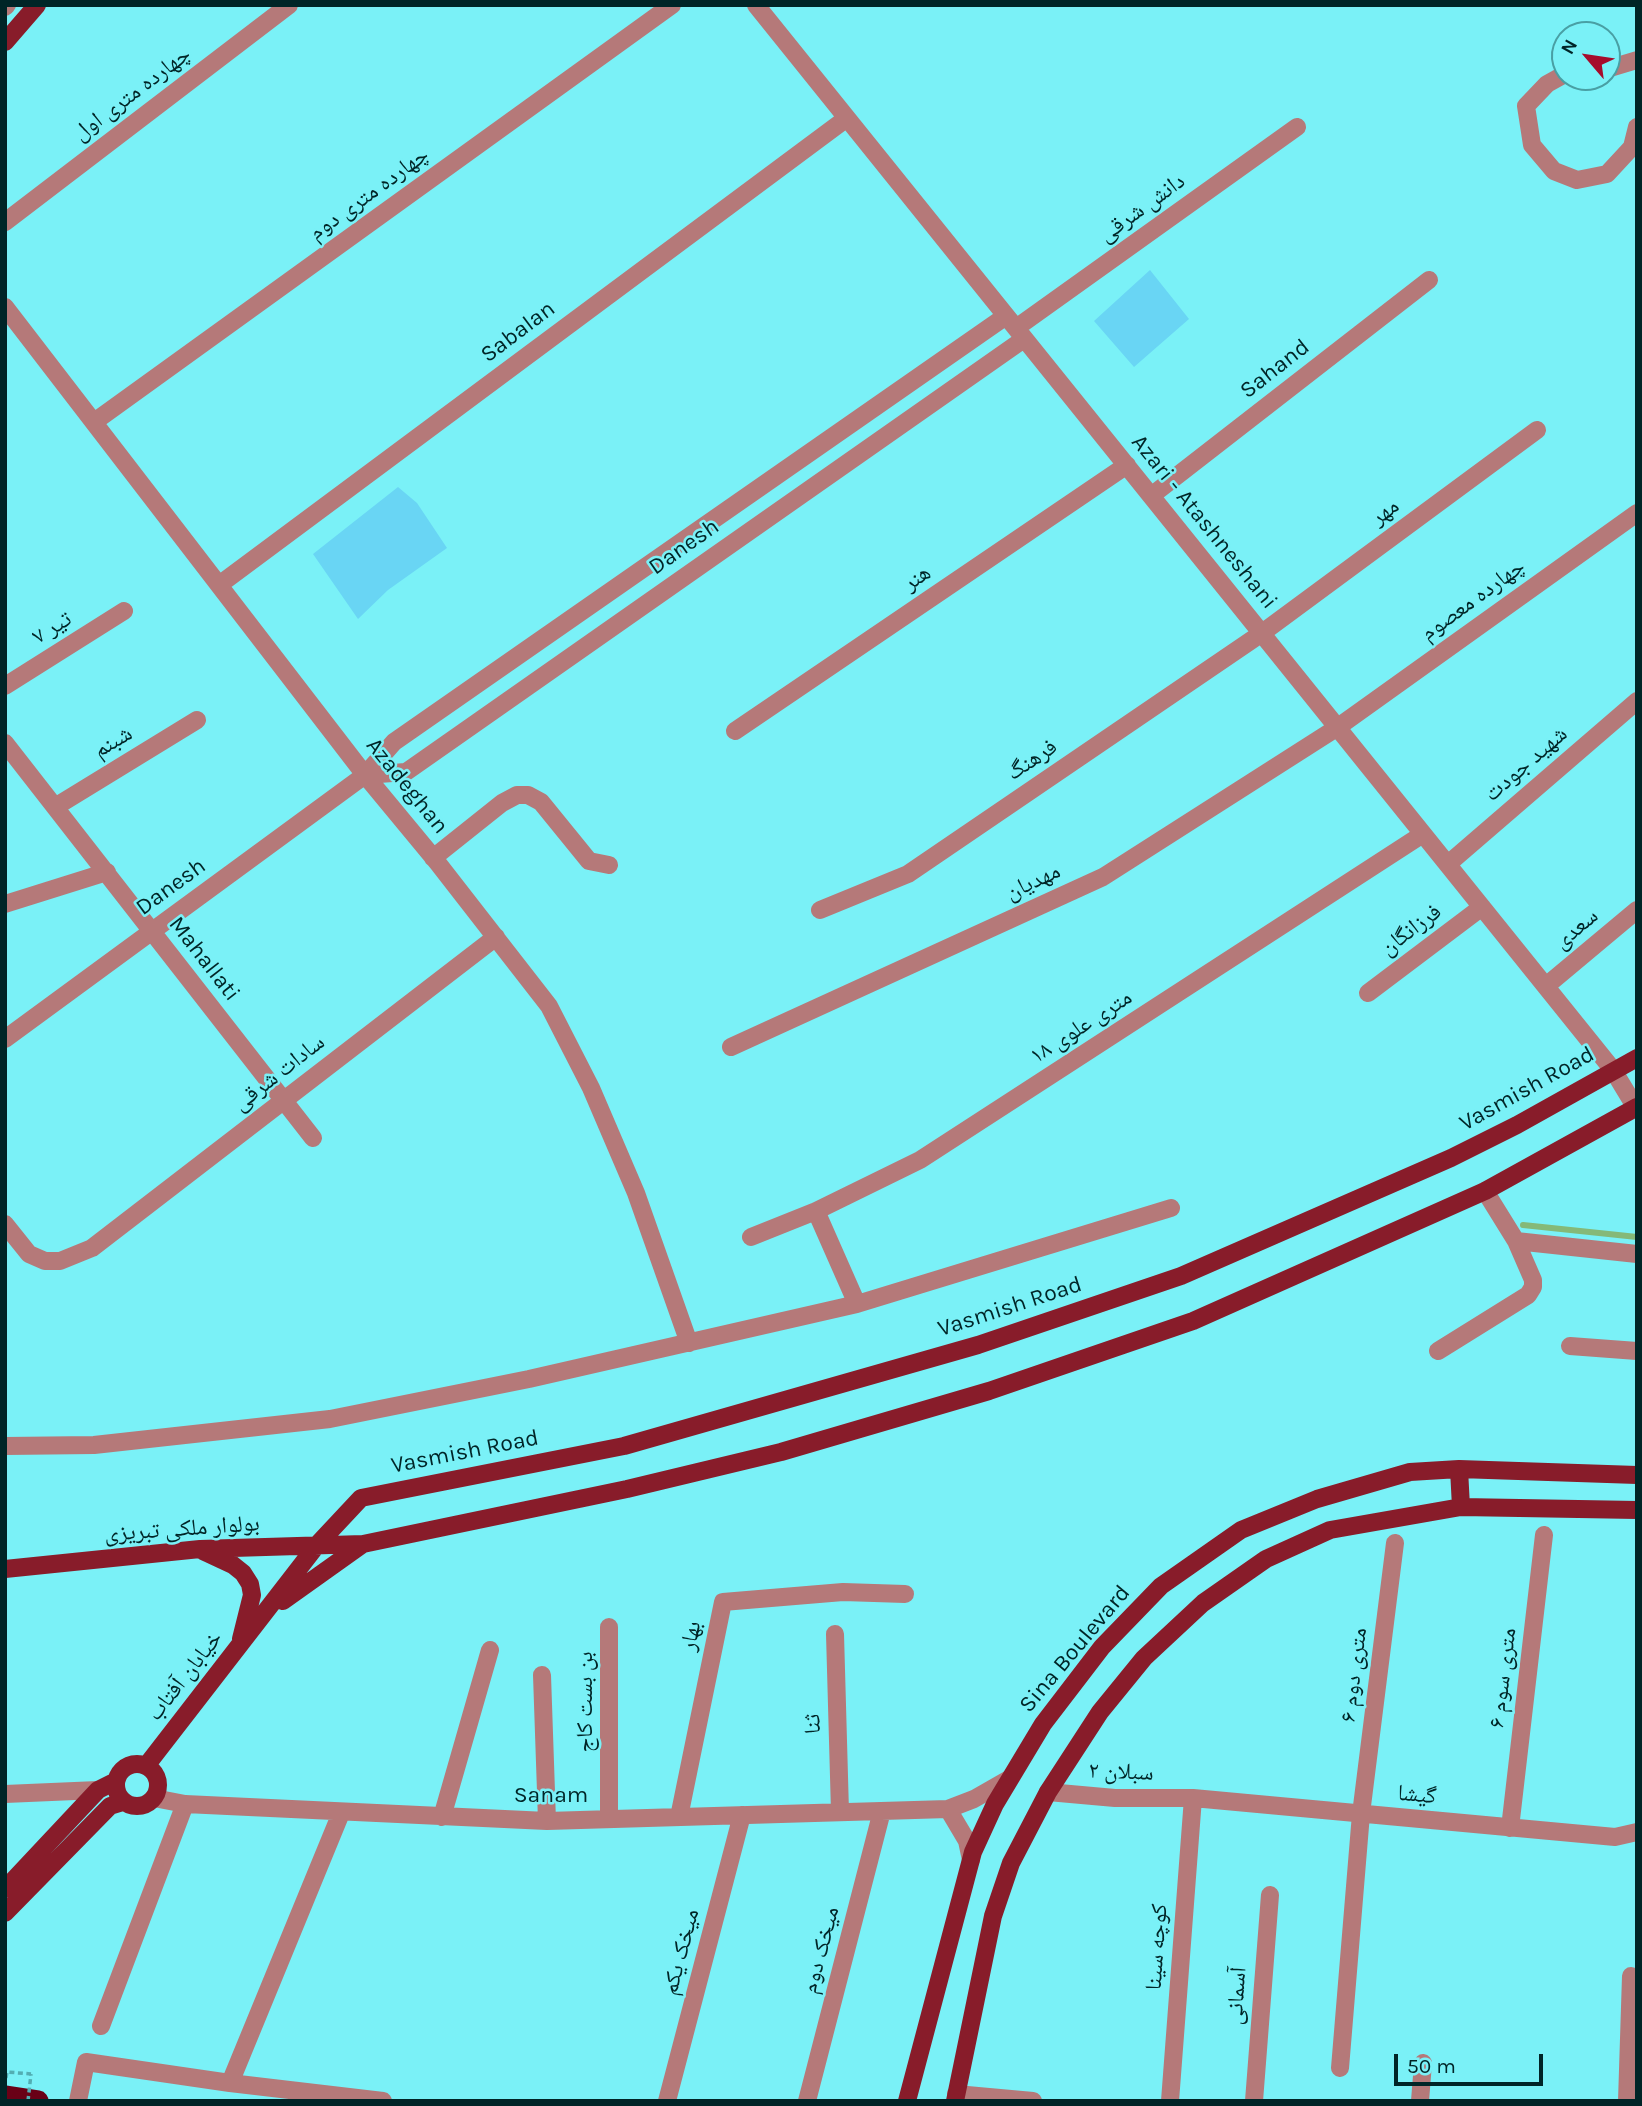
<!DOCTYPE html>
<html>
<head>
<meta charset="utf-8">
<style>
  body { margin:0 }
  #map { position:relative; width:1642px; height:2106px; overflow:hidden; background:#7af1f7; font-family:Karla,sans-serif }
  canvas { display:block }
  .frame { position:absolute; inset:0; border:7px solid #002527; pointer-events:none }
  .north { position:absolute; left:1551px; top:21px; width:70px; height:70px; box-sizing:border-box; background:#7af1f7; border:2px solid #499fa4; border-radius:50%; rotate:299deg; font-size:19px; font-weight:700; line-height:28px; text-align:center; color:#002527 }
  .north::after { content:''; display:block; margin:auto; width:24px; height:32px; background:#a60c2c; clip-path:polygon(50% 0,100% 100%,50% 72%,0 100%) }
  .scale { position:absolute; left:1394px; top:2054px; width:149px; height:32px; box-sizing:border-box; border:4px solid #002527; border-top:0; padding-left:9px; font-size:21px; line-height:24px; white-space:nowrap; color:#002527; -webkit-text-stroke:5px #7af1f7; paint-order:stroke }
</style>
</head>
<body>
<div id="map">
<canvas width="1642" height="2106"></canvas>
<div class="frame"></div>
<div class="north">N</div>
<div class="scale">50 m</div>
</div>
<script>
const c = document.querySelector('canvas').getContext('2d');
c.lineJoin = 'round';
const shape = rows => new Path2D(rows.map(r => 'M' + r).join(''));
function trace(path, color, width, dash) { c.strokeStyle = color; c.lineWidth = width; c.lineCap = dash ? 'butt' : 'round'; c.setLineDash(dash || []); c.stroke(path); }
function fill(path, color) { c.fillStyle = color; c.fill(path, 'evenodd'); }
function label(font, color, halo, rows, align = 'center') {
  c.font = font + ' Karla,"Noto Naskh Arabic",sans-serif'; c.lineWidth = 5; c.setLineDash([]); c.textBaseline = 'middle'; c.strokeStyle = halo; c.fillStyle = color; for (const [text, x, y, turn = 0] of rows) {
    c.save(); c.translate(x, y); c.rotate((+turn || 0) * Math.PI / 180); c.textAlign = isNaN(turn) ? turn : align; if (halo) c.strokeText(text, 0, 0); c.fillText(text, 0, 0); c.restore();
  }
}
trace(shape([
  [1523,1225,1637,1237]
]), '#85b978', 6);
fill(shape([
  [1150,270,1189,319,1134,367,1094,321],
  [398,487,417,503,447,548,388,590,358,619,313,554]
]), '#69d5f4');
trace(shape([
  [6,2078,7,2072,31,2074]
]), '#52aeb3', 3.5, [5, 3.5]);
trace(shape([
  [756,5,1613,1070,1636,1108],
  [5,7,7,5],
  [1607,69,1637,60],
  [1565,74,1547,84,1526,106,1532,145,1554,171,1577,180,1607,174,1632,147,1637,127],
  [5,222,289,5],
  [5,307,365,775,437,862,549,1006,591,1088,636,1193,689,1343],
  [1016,328,1297,127],
  [94,422,672,5],
  [1151,496,1429,280],
  [219,585,847,118],
  [5,686,124,611],
  [735,731,1127,465],
  [5,743,313,1138],
  [365,775,406,772,1024,339],
  [55,807,197,720],
  [433,858,502,803,517,795,528,795,541,802,589,861,609,865],
  [1448,864,1637,701],
  [5,904,107,872],
  [820,910,908,874,1262,633,1537,430],
  [1546,986,1637,910],
  [1368,993,1482,907],
  [5,1039,365,775,394,742,1006,316],
  [731,1047,1103,877,1338,727,1637,513],
  [816,1211,857,1304],
  [5,1224,29,1254,45,1261,60,1261,92,1248,496,937],
  [751,1237,816,1211,920,1160,1423,834],
  [1516,1241,1637,1254],
  [1570,1346,1637,1351],
  [1438,1351,1528,1295,1533,1287,1533,1280,1516,1241,1485,1191],
  [5,1446,94,1445,330,1419,529,1379,857,1304,1171,1208],
  [609,1627,609,1819],
  [835,1634,840,1812],
  [542,1675,547,1821],
  [1048,1792,1115,1798,1193,1798,1615,1837,1637,1832],
  [5,1794,98,1790],
  [154,1798,185,1804,547,1821,948,1809,974,1799,1009,1779],
  [948,1809,967,1841,971,1860],
  [442,1817,490,1650],
  [679,1817,723,1602,843,1592,905,1594],
  [1510,1828,1544,1535],
  [101,2026,185,1804],
  [1340,2068,1361,1814,1395,1543],
  [230,2083,341,1813],
  [956,2094,1033,2101],
  [78,2101,86,2062,230,2083,383,2101],
  [667,2101,742,1815],
  [807,2101,882,1811],
  [1170,2101,1193,1798],
  [1254,2101,1270,1895],
  [1420,2101,1423,2063],
  [1627,2101,1631,1976]
]), '#b57979', 18);
trace(shape([
  [5,42,37,5],
  [1459,1469,1461,1507],
  [203,1551,233,1565,243,1573,250,1584,252,1595,241,1639],
  [5,1569,200,1549,363,1544,627,1489,781,1452,989,1391,1193,1321,1485,1191,1637,1107],
  [283,1601,363,1544],
  '116 1785a21 21 0 1 1 42 0a21 21 0 1 1-42 0Z',
  [146,1766,317,1545,361,1498,624,1446,978,1345,1181,1276,1451,1158,1517,1125,1637,1058],
  [5,1889,98,1790,116,1781],
  [5,1913,110,1806,123,1802],
  [907,2101,973,1852,995,1804,1043,1724,1102,1647,1161,1586,1241,1530,1317,1499,1410,1472,1459,1469,1637,1475],
  [955,2101,993,1916,1011,1863,1048,1792,1100,1712,1144,1658,1203,1603,1266,1559,1330,1530,1461,1507,1637,1510]
]), '#881c2a', 18);
trace(shape([
  [5,2096,38,2101]
]), '#690016', 21);
trace(shape([
  [28,2101,31,2074]
]), '#52aeb3', 3.5, [5, 3.5]);
label('23px', '#002527', '#7af1f7', [
  ["چهارده متری اول",132,94,-37],
  ["چهارده متری دوم",369,194,-36],
  ["دانش شرقی",1142,208,-36],
  ["Sabalan",518,332,-37],
  ["Sahand",1275,369,-38],
  ["مهر",1385,512,-37],
  ["Azari - Atashneshani",1204,522,51],
  ["Danesh",684,547,-35],
  ["هنر",917,578,-34],
  ["چهارده معصوم",1473,600,-36],
  ["۷ تیر",52,628,-32],
  ["شبنم",113,742,-31],
  ["فرهنگ",1032,760,-34],
  ["شهید جودت",1526,764,-41],
  ["Azadeghan",407,786,51],
  ["مهدیان",1033,882,-25],
  ["Danesh",171,887,-36],
  ["سعدی",1576,929,-40],
  ["فرزانگان",1411,930,-37],
  ["Mahallati",204,959,52],
  ["۱۸ متری علوی",1081,1027,-33],
  ["سادات شرقی",279,1073,-38],
  ["Vasmish Road",1527,1089,-29],
  ["Vasmish Road",1010,1307,-18],
  ["Vasmish Road",465,1452,-11],
  ["بولوار ملکی تبریزی",182,1529,-4],
  ["بهار",691,1636,-78],
  ["Sina Boulevard",1075,1649,-50],
  ["۶ متری دوم",1354,1675,-83],
  ["خیابان آفتاب",185,1676,-52],
  ["۶ متری سوم",1503,1678,-83],
  ["بن بست کاج",585,1702,-90],
  ["ثنا",813,1724,-92],
  ["سبلان ۲",1121,1772,2],
  ["Sanam",551,1795],
  ["گیشا",1417,1795,5],
  ["کوچه سینا",1157,1947,-86],
  ["میخک دوم",821,1950,-75],
  ["میخک یکم",681,1952,-75],
  ["آسمانی",1237,1996,-86]
]);
</script>
</body>
</html>
